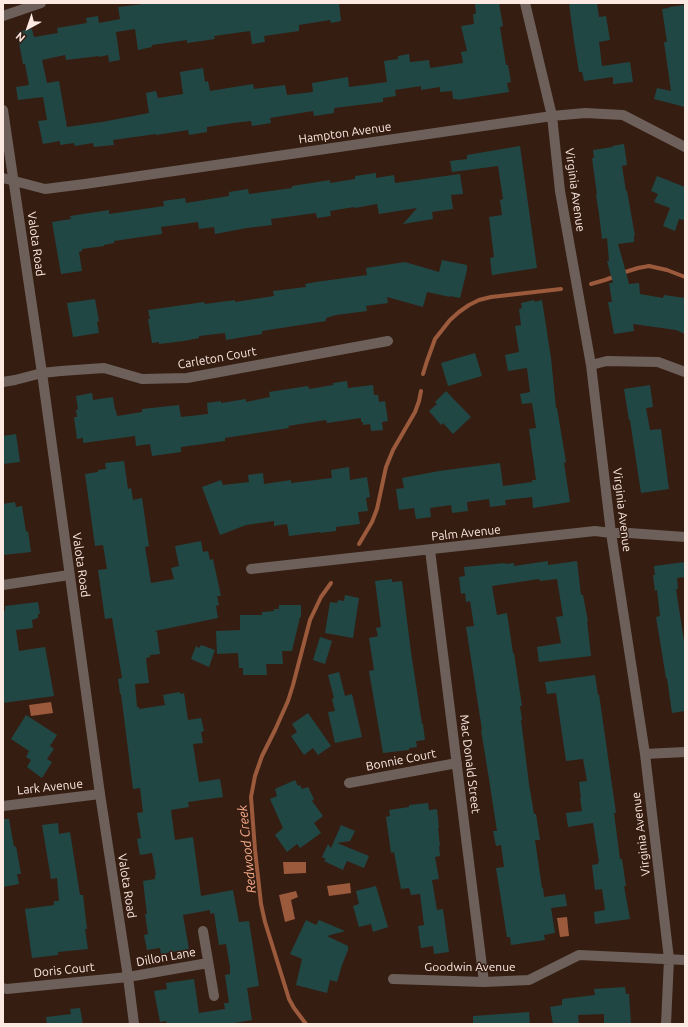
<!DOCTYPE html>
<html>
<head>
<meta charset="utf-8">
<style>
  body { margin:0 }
  #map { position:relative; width:688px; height:1027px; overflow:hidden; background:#361d12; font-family:Ubuntu,sans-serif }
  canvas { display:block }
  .frame { position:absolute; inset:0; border:4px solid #fbe9e2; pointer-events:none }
  .north { position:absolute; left:8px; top:8px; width:40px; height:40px; -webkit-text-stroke:3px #361d12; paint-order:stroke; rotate:220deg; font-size:11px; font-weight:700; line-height:16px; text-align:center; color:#fbe9e2 }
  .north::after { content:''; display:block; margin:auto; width:14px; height:18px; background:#fbe9e2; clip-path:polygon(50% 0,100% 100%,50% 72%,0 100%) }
</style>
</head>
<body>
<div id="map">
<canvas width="688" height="1027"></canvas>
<div class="frame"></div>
<div class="north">N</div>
</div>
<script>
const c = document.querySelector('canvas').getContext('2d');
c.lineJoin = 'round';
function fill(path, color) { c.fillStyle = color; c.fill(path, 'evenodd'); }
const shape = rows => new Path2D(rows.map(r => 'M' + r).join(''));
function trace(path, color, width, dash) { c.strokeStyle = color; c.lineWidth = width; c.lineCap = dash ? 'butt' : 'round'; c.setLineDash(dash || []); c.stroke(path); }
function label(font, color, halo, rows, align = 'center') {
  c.font = font + ' Ubuntu,sans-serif'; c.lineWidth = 3; c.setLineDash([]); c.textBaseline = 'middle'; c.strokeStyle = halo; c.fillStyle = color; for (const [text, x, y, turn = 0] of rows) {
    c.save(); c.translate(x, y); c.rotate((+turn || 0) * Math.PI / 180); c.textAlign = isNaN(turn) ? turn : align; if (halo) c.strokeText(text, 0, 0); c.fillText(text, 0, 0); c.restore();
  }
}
fill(shape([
  [51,702,53,713,31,716,29,705],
  [283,862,306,862,306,873,284,874],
  [350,883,351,893,329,896,327,886],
  [296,891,298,897,291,900,295,919,285,922,279,895],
  [567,917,569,936,560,937,557,918]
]), '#9c5a3c');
trace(shape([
  [622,273,638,268,649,266,667,270,685,277],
  [591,284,605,280,616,276],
  [423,374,427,361,435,339,450,320,459,312,469,305,479,300,491,297,561,289],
  [359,544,372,522,377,509,386,467,393,450,415,412,419,401,421,391],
  [306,1024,294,1008,289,999,265,922,261,904,255,850,251,797,255,776,262,756,275,730,288,701,293,685,310,620,321,597,331,583]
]), '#9c5a3c', 4);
fill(shape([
  [152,3,339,3,341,21,331,23,330,20,299,25,299,31,264,36,265,42,252,44,250,31,214,36,215,39,187,43,187,40,152,45,152,47,138,50,135,29,116,32,120,60,109,62,108,55,99,57,99,56,66,60,65,55,42,60,47,83,59,81,67,127,102,122,149,113,146,93,156,91,158,98,183,94,180,72,203,68,205,82,208,81,210,91,253,84,254,89,285,85,287,95,313,92,312,83,348,77,349,87,387,82,384,61,398,59,398,56,409,54,410,62,429,60,430,68,463,63,461,52,467,51,461,26,474,24,473,14,476,14,475,4,483,3,499,3,503,26,500,27,506,65,508,65,511,82,507,83,509,92,457,100,457,99,453,99,452,91,440,92,440,87,421,90,421,86,395,90,396,96,383,98,383,102,334,108,334,113,314,116,313,111,270,118,271,123,252,126,251,121,233,123,207,127,207,132,189,135,188,130,156,135,156,134,113,140,114,145,94,147,93,143,75,146,74,143,60,145,60,141,43,144,38,121,47,120,43,97,18,100,16,87,29,85,25,64,23,64,17,32,32,29,34,37,58,33,57,28,87,23,86,18,98,16,99,23,120,19,118,7],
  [569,3,597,3,599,17,606,16,610,40,599,42,602,66,630,62,633,82,613,84,613,77,584,81,582,72,579,72,574,41],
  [685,5,685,107,654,99,657,88,671,91,664,42,667,42,662,9,669,8,669,7],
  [624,144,627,165,622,166,626,191,627,191,635,236,634,236,634,242,618,244,627,276,629,284,639,283,640,294,663,298,664,295,685,298,685,334,676,330,633,324,634,331,614,334,608,302,612,302,609,283,613,283,607,261,609,261,607,238,602,239,599,214,596,195,597,195,592,158,594,158,593,150,613,147,612,146],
  [520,146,537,268,492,275,490,258,494,257,489,217,502,215,500,200,503,199,498,166,452,172,450,161,467,159,467,155],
  [376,173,376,178,394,175,395,183,460,174,463,194,451,195,453,209,432,212,433,219,403,224,417,208,379,214,377,204,355,208,354,207,330,211,331,216,317,218,316,213,271,219,272,225,247,228,215,234,214,227,199,229,198,222,161,227,162,234,114,241,114,243,104,245,104,246,82,249,82,251,79,252,82,271,61,274,52,222,71,219,70,216,109,210,109,214,164,206,163,201,185,198,186,203,229,196,229,192,248,189,249,194,292,188,292,186,330,180,330,183,355,179,355,176],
  [657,176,685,187,685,220,679,219,675,231,663,226,670,208,654,202,658,194,651,191],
  [442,260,467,265,467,270,460,298,450,296,450,297,427,292,423,307,387,297,388,303,366,306,367,311,336,315,326,318,326,321,262,331,262,334,226,340,225,333,199,336,199,338,184,341,159,344,159,342,152,343,148,319,150,319,148,310,204,302,205,304,235,300,235,302,274,296,273,291,306,287,305,284,322,281,323,281,367,275,366,268,405,262,439,272],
  [95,299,99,321,97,322,99,333,73,337,67,303],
  [534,300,535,302,542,300,551,358,556,408,557,408,566,462,564,463,570,502,533,508,532,497,505,500,506,505,490,507,489,499,467,502,468,511,452,513,451,505,430,508,431,517,416,519,414,508,399,510,396,489,404,488,402,478,439,471,500,463,503,486,532,482,532,480,536,480,529,429,536,428,532,403,522,404,520,394,530,392,527,368,508,371,505,355,519,352,515,326,521,325,519,309,522,308,521,303],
  [475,353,482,376,448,386,441,363],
  [347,381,348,388,373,385,374,395,378,395,379,402,385,401,388,421,382,422,383,430,371,431,370,424,363,425,363,422,361,422,361,418,327,423,326,420,288,426,289,428,225,438,225,441,181,447,181,452,152,456,150,444,136,446,135,436,83,443,83,438,77,439,74,417,77,417,76,410,78,409,76,396,92,393,93,400,113,397,115,410,116,410,117,416,142,412,142,409,179,405,181,417,208,414,207,403,221,401,221,403,246,399,246,402,270,397,269,392,308,386,309,389,333,385,333,383],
  [650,385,653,407,646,408,650,430,661,429,669,489,641,493,630,420,629,420,624,389],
  [446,391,471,417,453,434,443,423,441,425,429,411,437,404,435,402],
  [16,434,20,462,3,464,3,436],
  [124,461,128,489,131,488,133,500,142,498,149,546,145,547,151,583,174,579,171,568,179,566,175,546,201,541,203,552,208,551,210,560,213,559,221,596,217,596,219,605,216,606,218,618,155,631,157,632,160,654,150,655,150,657,146,658,149,683,135,684,137,707,139,707,139,709,165,705,163,695,180,692,180,694,184,693,188,720,201,718,204,731,201,732,203,743,193,744,199,782,220,779,223,797,188,802,189,807,171,810,175,840,193,837,201,896,233,890,239,922,249,921,259,986,247,988,252,1020,229,1024,167,1024,166,1021,160,1022,154,991,167,989,166,983,194,979,199,1013,225,1009,224,1003,229,1003,225,975,230,974,230,967,226,944,219,945,214,913,210,914,210,910,183,915,189,949,161,954,160,948,147,950,144,935,148,934,145,914,147,914,143,881,155,879,155,875,156,875,152,853,140,855,137,839,141,838,137,813,143,812,140,788,133,789,121,694,120,694,118,679,122,678,112,618,105,619,98,570,107,569,103,545,95,546,85,474,98,472,98,470,106,469,105,463],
  [349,467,350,480,367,477,370,497,366,498,368,511,358,512,360,524,336,527,336,531,320,533,320,532,289,536,287,524,274,526,274,521,246,525,220,535,202,487,221,480,223,485,249,482,248,475,263,473,264,484,291,480,291,483,332,478,331,470],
  [15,502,16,507,22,506,26,532,28,531,31,552,3,555,3,504],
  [548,561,548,565,577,561,581,595,583,595,588,621,587,621,591,656,539,662,537,647,561,643,556,617,563,616,557,579,540,581,539,579,492,586,497,615,507,613,513,653,514,653,522,706,520,706,522,720,521,720,529,784,534,814,536,814,540,840,535,840,542,888,543,888,544,897,565,894,567,906,551,908,555,933,544,935,545,940,511,945,510,937,507,937,496,868,504,867,501,845,496,846,493,831,497,831,489,779,481,730,482,730,474,678,466,627,474,626,470,601,466,602,465,593,461,594,459,577,465,576,464,567,505,563,505,564,514,563,514,566],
  [685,562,685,577,677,578,678,589,676,589,685,648,685,711,672,713,667,678,666,678,656,617,660,616,657,590,655,591,653,575,655,575,654,566],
  [392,579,392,582,402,581,411,652,422,724,423,724,425,740,416,741,417,747,409,748,409,750,383,753,369,671,374,670,369,638,378,636,376,628,381,627,375,581],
  [345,595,359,598,353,638,325,633,330,602,337,603,338,600,344,601],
  [38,602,40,614,38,614,38,618,32,620,33,628,16,630,19,651,45,647,54,696,3,703,3,611,5,611,5,606],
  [279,605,301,605,301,617,300,617,292,651,282,651,283,664,266,664,267,675,243,675,243,668,239,668,238,653,217,654,216,631,240,630,240,615,262,615,262,612,274,611,274,609,279,609],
  [320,637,332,641,325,664,313,660],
  [201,645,215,650,209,667,191,659,196,646,199,648],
  [339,672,345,696,352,694,362,737,335,743,328,712,335,711,332,699,334,698,328,675],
  [595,675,598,695,599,694,616,813,614,813,620,859,622,859,626,886,624,886,630,919,595,924,594,912,605,910,602,889,595,890,592,865,598,864,598,862,599,862,593,823,568,827,566,813,582,811,580,798,581,798,579,782,587,781,583,759,566,761,556,693,547,694,545,682],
  [308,713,331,746,318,755,313,748,304,755,291,736,297,732,292,724],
  [26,715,57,735,50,746,54,749,47,759,52,762,42,778,27,767,31,760,26,757,29,751,11,739],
  [295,780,298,786,300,785,302,789,308,787,314,799,312,801,323,816,314,823,321,833,300,848,297,844,287,852,275,835,283,828,270,799,277,796,275,789],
  [428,803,429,810,437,809,439,828,438,828,440,846,439,846,440,856,435,857,439,879,432,880,437,910,443,909,449,952,434,954,433,946,421,948,418,926,424,925,420,894,411,895,409,888,401,889,394,852,391,853,386,817,390,816,389,810,409,807,409,805],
  [3,819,9,819,14,847,16,846,21,874,17,874,19,884,3,887],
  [58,823,59,834,70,832,80,895,83,895,87,929,85,929,88,949,58,952,58,955,32,958,25,909,54,905,54,901,59,901,57,878,51,879,42,825],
  [341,825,355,831,350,841,337,843,369,856,364,868,347,861,344,867,345,868,344,867,343,870,324,861,326,859,322,857,328,844,331,848],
  [376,886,388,927,373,932,371,924,359,927,353,906,359,904,356,891],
  [306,920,316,925,319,920,345,931,327,936,348,946,348,950,342,965,337,982,330,980,327,993,296,985,302,959,290,954],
  [625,987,626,994,629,994,631,1024,604,1024,604,1014,578,1015,579,1024,553,1024,550,1007,562,1005,562,999,595,995,594,989],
  [80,1008,83,1024,47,1024,46,1017,71,1014,70,1009],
  [529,1012,530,1024,473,1024,473,1016]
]), '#214745');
trace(shape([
  [525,3,552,116,560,191,591,365,611,533,645,754,669,959,666,1024],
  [3,16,41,3],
  [3,178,45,189,85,184,552,116,585,113,623,115,685,147],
  [591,365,607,361,658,362,685,372],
  [3,382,15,380,42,373,61,371,104,368,142,379,187,378,388,341],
  [430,550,484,982],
  [251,569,595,531,611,533,629,533,685,537],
  [3,585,69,575],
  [645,754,685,752],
  [349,783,457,763],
  [3,806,100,794],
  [203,931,214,996],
  [393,979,484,982,529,980,579,955,685,960],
  [3,988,7,989,128,977,208,963]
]), '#6d605a', 10);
trace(shape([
  [3,110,42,373,100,794,128,977,134,1024]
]), '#6d605a', 10);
label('12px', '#fbe9e2', '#361d12', [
  ["Hampton Avenue",345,133,-8],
  ["Virginia Avenue",575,190,82],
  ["Valota Road",36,244,82],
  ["Carleton Court",217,358,-10],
  ["Virginia Avenue",622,510,83],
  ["Palm Avenue",466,533,-6],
  ["Valota Road",81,565,82],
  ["Bonnie Court",401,760,-11],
  ["Mac Donald Street",470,764,83],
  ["Lark Avenue",50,787,-6],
  ["Virginia Avenue",641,834,-97],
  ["Valota Road",127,886,81],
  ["Dillon Lane",166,957,-10],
  ["Goodwin Avenue",470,967],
  ["Doris Court",64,970,-6]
]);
label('italic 13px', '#f8ab89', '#361d12', [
  ["Redwood Creek",247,849,-96]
]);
</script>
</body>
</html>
